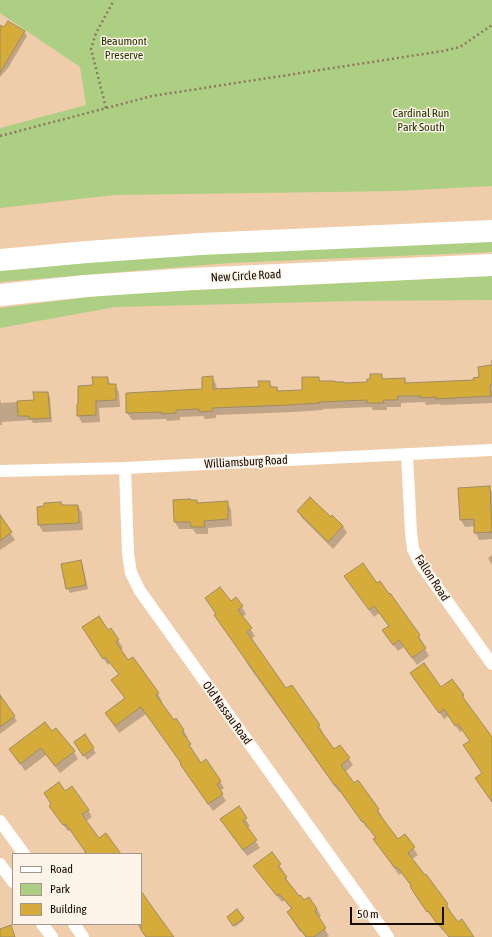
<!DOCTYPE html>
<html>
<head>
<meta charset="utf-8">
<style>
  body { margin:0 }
  #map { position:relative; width:492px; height:937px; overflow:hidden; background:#efcdaa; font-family:"Asap Condensed",sans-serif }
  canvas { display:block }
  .legend { position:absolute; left:12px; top:853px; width:130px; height:72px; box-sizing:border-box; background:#fdf3e8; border:1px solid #a1978c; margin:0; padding:5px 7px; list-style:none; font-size:12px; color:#170c02 }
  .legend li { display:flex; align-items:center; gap:8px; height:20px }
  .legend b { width:20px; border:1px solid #a1978c }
  .scale { position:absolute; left:350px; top:907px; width:94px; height:18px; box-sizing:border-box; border:2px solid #170c02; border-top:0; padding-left:5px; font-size:12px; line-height:14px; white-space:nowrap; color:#170c02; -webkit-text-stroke:3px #fdf3e8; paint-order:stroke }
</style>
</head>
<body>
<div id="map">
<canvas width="492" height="937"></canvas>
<ul class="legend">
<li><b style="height:5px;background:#fff"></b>Road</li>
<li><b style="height:11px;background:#accf84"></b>Park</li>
<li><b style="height:11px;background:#d5ac39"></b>Building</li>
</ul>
<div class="scale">50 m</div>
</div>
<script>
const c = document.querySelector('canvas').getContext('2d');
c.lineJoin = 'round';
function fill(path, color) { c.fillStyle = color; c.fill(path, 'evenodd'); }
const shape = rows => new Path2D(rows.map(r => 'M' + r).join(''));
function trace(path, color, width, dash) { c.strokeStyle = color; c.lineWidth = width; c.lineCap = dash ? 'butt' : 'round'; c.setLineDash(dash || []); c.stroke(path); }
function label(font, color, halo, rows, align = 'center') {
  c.font = font + ' "Asap Condensed",sans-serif'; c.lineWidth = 3; c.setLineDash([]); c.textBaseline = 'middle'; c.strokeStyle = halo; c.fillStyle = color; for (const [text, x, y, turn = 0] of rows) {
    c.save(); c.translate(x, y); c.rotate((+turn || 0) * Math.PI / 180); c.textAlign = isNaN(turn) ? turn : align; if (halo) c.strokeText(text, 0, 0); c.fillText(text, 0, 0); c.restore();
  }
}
fill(shape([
  [0,0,492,0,492,186,398,191,115,195,0,208,0,128,86,105,80,67,0,13],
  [492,238,492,252,229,263,0,282,0,269,147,255],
  [492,276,492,300,357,301,115,307,0,328,0,308,114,294]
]), '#accf84');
fill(shape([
  [0,31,24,31,27,36,8,68,0,77],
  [491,360,492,360,492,403,441,405,440,404,426,405,425,402,401,403,401,407,387,407,387,410,373,410,371,407,323,409,323,410,293,412,216,415,216,418,205,419,203,416,180,417,180,420,167,421,166,419,132,420,127,413,127,394,203,390,212,377,216,384,217,390,260,388,269,382,273,388,277,388,279,392,303,391,318,378,321,382,344,384,368,383,381,375,384,380,404,379,407,384,475,381,480,378,491,367],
  [107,378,111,385,115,385,119,392,120,407,99,408,100,422,82,423,78,415],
  [48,393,50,397,52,422,33,423,31,420,2,422,2,425,0,425,0,399,1,403,35,401],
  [489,487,492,492,492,539,479,540,475,532,475,526,465,527,461,520],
  [174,501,196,501,198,504,227,502,231,510,232,526,208,528,208,534,196,534,193,529,179,529,175,522],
  [61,503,63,506,78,506,82,513,83,530,43,532,39,525],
  [298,511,343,526,347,533,333,549,302,518],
  [0,517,15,540,0,550],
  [492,555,492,565,488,558],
  [80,561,83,566,88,589,70,593,67,588],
  [350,583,377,585,419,636,423,643,422,644,429,656,417,665,404,647,398,651,388,638,389,627,379,613,374,617],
  [231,603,242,607,246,614,242,617,255,636,251,639,286,690,291,686,319,726,323,733,321,734,333,751,340,746,349,759,353,765,345,772,354,784,378,810,382,816,381,817,398,840,405,835,418,855,412,859,425,877,426,875,447,905,451,912,450,913,458,924,473,937,449,937,444,930,443,931,421,903,411,886,402,873,399,875,379,847,375,840,376,839,368,827,367,828,340,791,339,792,248,665,244,658],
  [111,629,123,648,120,650,128,662,132,659,158,694,162,701,160,702,173,721,175,719,184,731,188,738,186,739,201,764,220,781,224,788,220,791,226,801,213,811,185,771,182,764,146,714,119,733,106,713,125,699,117,687,119,675,110,663,108,665,87,635,108,631],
  [416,681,463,695,466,703,492,739,492,802,476,778,483,774,471,741,463,730,460,732,448,716,444,719],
  [0,696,17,721,0,734],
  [52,732,74,752,78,759,60,773,46,755,25,771,10,749],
  [84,736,96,753,87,760,78,747],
  [65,793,88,810,92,817,85,822,98,840,119,854,85,854,84,852,85,851,70,830,68,831,54,813],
  [238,808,250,826,247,828,260,848,247,856,221,820],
  [271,854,284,872,283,873,290,885,289,885,298,897,317,909,321,916,318,918,329,936,327,937,306,937,301,931,300,932,288,913,292,910,284,900,282,902,259,874,255,867],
  [141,894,172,937,146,937,137,924,141,924],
  [228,917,243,919,244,920,235,927]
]), '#0003');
const building = shape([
  [8,21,25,31,0,73,0,25,4,27,8,21],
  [492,365,492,385,490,385,491,396,436,399,436,397,421,398,421,396,397,396,398,400,383,400,384,403,367,403,367,400,319,402,320,403,289,405,212,408,213,411,199,412,199,409,176,410,176,413,162,414,162,412,126,413,126,393,202,389,202,377,213,376,213,389,259,387,258,381,270,381,270,387,277,387,277,391,302,390,302,377,319,377,319,381,334,381,337,382,344,382,344,383,367,382,367,379,370,379,370,374,382,374,382,379,405,378,405,383,474,380,473,378,479,377,478,367,492,365],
  [92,377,108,377,108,384,116,384,116,400,96,401,96,415,77,416,77,404,78,404,78,386,93,385,92,377],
  [33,392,48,392,50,418,29,419,29,416,18,416,17,401,34,400,33,392],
  [490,486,492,532,474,533,474,519,460,520,458,488,490,486],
  [310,497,331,517,332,515,343,526,328,542,297,511,310,497],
  [190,499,190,500,197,500,197,503,228,501,228,519,204,521,205,527,191,527,190,522,174,522,173,500,190,499],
  [61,502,62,505,78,505,79,523,38,525,37,507,44,506,44,503,61,502],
  [0,515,12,532,0,541,0,515],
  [81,560,86,585,66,589,61,564,81,560],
  [363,563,377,583,380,581,389,594,390,593,420,635,418,637,426,648,412,658,399,640,393,645,382,630,389,626,374,606,369,610,344,576,363,563],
  [220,587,231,601,236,597,243,606,238,610,252,628,247,632,286,688,292,685,320,725,318,727,334,749,340,745,350,758,341,765,354,783,358,780,379,809,377,811,398,839,405,834,415,847,408,853,425,875,426,874,448,904,446,906,458,922,462,919,474,937,449,937,439,924,438,925,428,911,427,912,416,896,410,886,411,885,397,867,395,868,373,839,376,838,363,821,362,822,336,785,335,786,214,615,216,614,205,598,220,587],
  [99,616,108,630,111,628,119,640,116,642,128,660,133,657,159,693,156,695,174,720,176,718,184,730,182,732,191,744,189,745,201,763,206,759,221,781,217,784,223,794,208,804,180,764,181,763,141,707,115,726,105,713,125,698,111,680,119,674,105,657,103,659,82,627,99,616],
  [424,663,441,687,452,679,464,695,462,696,492,737,492,802,475,778,482,773,463,745,470,741,458,724,455,726,444,709,439,713,410,673,424,663],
  [0,695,15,716,0,727,0,695],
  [45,722,52,731,56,728,75,751,55,766,41,748,20,764,9,749,45,722],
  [85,734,94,748,83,756,74,742,85,734],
  [59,782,65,791,72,786,89,810,82,814,85,819,99,838,106,833,121,854,87,854,70,830,65,824,63,825,49,806,51,804,44,793,59,782],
  [239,806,247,818,243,821,257,840,243,850,220,819,239,806],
  [272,852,281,864,278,866,287,877,285,878,299,896,300,895,304,900,309,897,317,909,315,911,326,928,314,937,306,937,287,912,292,908,279,894,277,896,253,866,272,852],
  [141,891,155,911,174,937,146,937,141,930,141,891],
  [237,909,244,918,233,926,227,917,237,909],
  [11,925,15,937,0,937,0,929,11,925]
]);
fill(building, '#d5ac39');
trace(building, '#9c8c63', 1);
trace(shape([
  [106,108,91,49,96,33,114,0],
  [0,136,152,96,443,51,460,47,492,25]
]), '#8f775f', 2.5, [2, 3]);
trace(shape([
  [407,454,411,532,413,549,420,563,492,664],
  [125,468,128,554,131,573,140,591,388,937],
  [0,471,125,468,492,450],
  [0,821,24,854],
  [0,864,13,882],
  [42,924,52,937],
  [74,924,83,937]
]), '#fff', 12);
trace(shape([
  [0,260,87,252,201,244,492,231],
  [0,295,86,286,192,279,492,265]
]), '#fff', 22);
label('12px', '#213400', '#fdf3e8', [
  ["Beaumont",124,41],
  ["Preserve",124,55],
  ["Cardinal Run",421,113],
  ["Park South",421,127]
]);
label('12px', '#170c02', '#fdf3e8', [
  ["New Circle Road",246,276,-3],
  ["Williamsburg Road",246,462,-3],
  ["Fallon Road",432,578,57],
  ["Old Nassau Road",227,713,54]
]);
</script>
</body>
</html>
